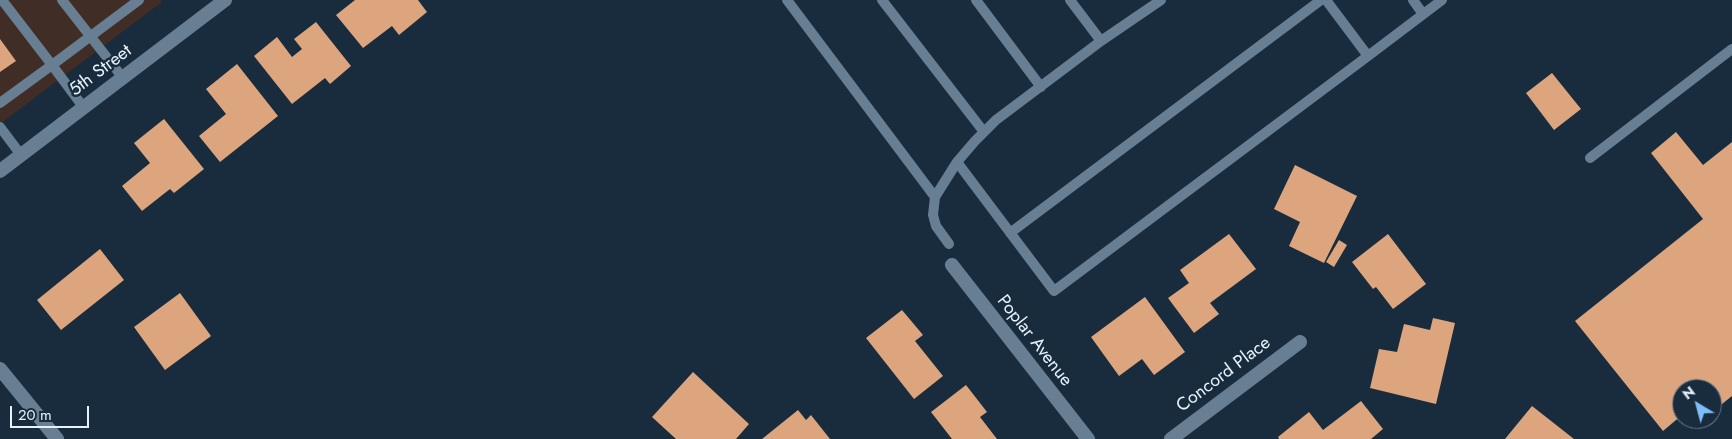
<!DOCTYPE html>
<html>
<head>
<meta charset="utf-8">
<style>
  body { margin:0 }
  #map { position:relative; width:1732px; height:439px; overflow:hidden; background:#192c3d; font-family:Jost,sans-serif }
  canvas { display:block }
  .north { position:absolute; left:1672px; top:379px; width:50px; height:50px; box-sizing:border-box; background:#192c3d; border:1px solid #6b7b8a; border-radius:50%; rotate:323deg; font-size:14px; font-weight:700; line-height:20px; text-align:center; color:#e6f2fd }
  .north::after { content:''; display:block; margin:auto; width:18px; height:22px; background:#7dbef9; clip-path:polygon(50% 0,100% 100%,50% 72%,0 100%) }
  .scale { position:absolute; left:10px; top:406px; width:79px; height:22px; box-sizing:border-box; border:2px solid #e6f2fd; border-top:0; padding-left:6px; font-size:15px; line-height:18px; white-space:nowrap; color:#e6f2fd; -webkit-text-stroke:4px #192c3d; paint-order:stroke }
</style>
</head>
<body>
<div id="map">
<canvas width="1732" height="439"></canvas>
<div class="north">N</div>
<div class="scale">20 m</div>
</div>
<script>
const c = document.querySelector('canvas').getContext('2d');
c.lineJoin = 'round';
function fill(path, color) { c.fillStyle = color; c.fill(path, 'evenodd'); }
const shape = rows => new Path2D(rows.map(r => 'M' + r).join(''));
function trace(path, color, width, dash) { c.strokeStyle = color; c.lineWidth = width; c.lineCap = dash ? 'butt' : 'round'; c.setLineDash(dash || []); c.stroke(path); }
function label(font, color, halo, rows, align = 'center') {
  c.font = font + ' Jost,sans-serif'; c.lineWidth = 5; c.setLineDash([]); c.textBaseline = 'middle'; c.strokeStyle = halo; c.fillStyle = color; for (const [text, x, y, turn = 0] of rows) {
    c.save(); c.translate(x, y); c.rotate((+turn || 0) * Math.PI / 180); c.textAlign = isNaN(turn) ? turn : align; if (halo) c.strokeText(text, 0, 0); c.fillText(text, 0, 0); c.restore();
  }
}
fill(shape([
  [0,0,160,0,162,2,0,124]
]), '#3f2d26');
fill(shape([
  [355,0,418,0,427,12,399,35,392,26,363,48,336,15],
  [316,22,351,66,330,84,325,78,292,104,254,56,277,37,292,57,302,49,294,39],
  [0,39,16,61,0,72],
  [237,64,278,116,220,162,199,136,226,114,206,89],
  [1552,73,1581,109,1554,130,1526,93],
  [164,119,204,169,174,193,170,189,142,211,122,186,150,163,134,143],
  [1676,132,1703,165,1732,142,1732,396,1712,412,1712,389,1682,389,1682,415,1663,431,1575,321,1703,219,1651,153],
  [1295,165,1357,196,1324,263,1289,246,1300,222,1274,209],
  [1229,234,1256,269,1210,303,1219,314,1194,333,1168,298,1189,283,1180,270],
  [1388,234,1426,284,1393,309,1376,287,1373,289,1352,262],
  [1339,240,1347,245,1334,267,1326,262],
  [100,249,124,280,61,330,37,300],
  [180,293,211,336,165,370,134,327],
  [1145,297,1185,352,1154,375,1142,359,1119,376,1091,337],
  [902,310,923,335,915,341,943,376,914,399,866,338],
  [1433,318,1455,323,1436,404,1370,388,1379,349,1397,352,1404,324,1430,330],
  [693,372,749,424,736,439,676,439,652,417],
  [966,385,987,412,980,417,997,439,952,439,931,412],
  [1361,401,1383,429,1371,439,1279,439,1278,437,1309,412,1323,430],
  [1532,406,1574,439,1505,439],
  [798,410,806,420,811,415,830,439,762,439],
  [1683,419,1703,419,1691,428]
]), '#dda57e');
trace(shape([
  [2,0,52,65,139,0],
  [62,0,123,78],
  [787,0,935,197],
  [882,0,984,132],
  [976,0,1041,87],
  [1413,0,1423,14],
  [1101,41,1161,0],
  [1368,56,1442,0],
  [0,103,52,65,84,108],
  [0,127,21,155],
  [1590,158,1732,49],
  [957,162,1054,291,1368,56,1326,0],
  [1010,233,1321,0],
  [949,244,936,226,933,215,935,197,957,162,975,141,996,120,1101,41,1070,0]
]), '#687e92', 10);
trace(shape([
  [952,265,1088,439],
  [1171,439,1300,342]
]), '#687e92', 14);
trace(shape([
  [0,171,225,0],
  [0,369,57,439]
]), '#687e92', 14);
label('18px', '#e6f2fd', '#192c3d', [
  ["5th Street",101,71,-37],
  ["Poplar Avenue",1034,341,52],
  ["Concord Place",1224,375,-37]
]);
</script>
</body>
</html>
